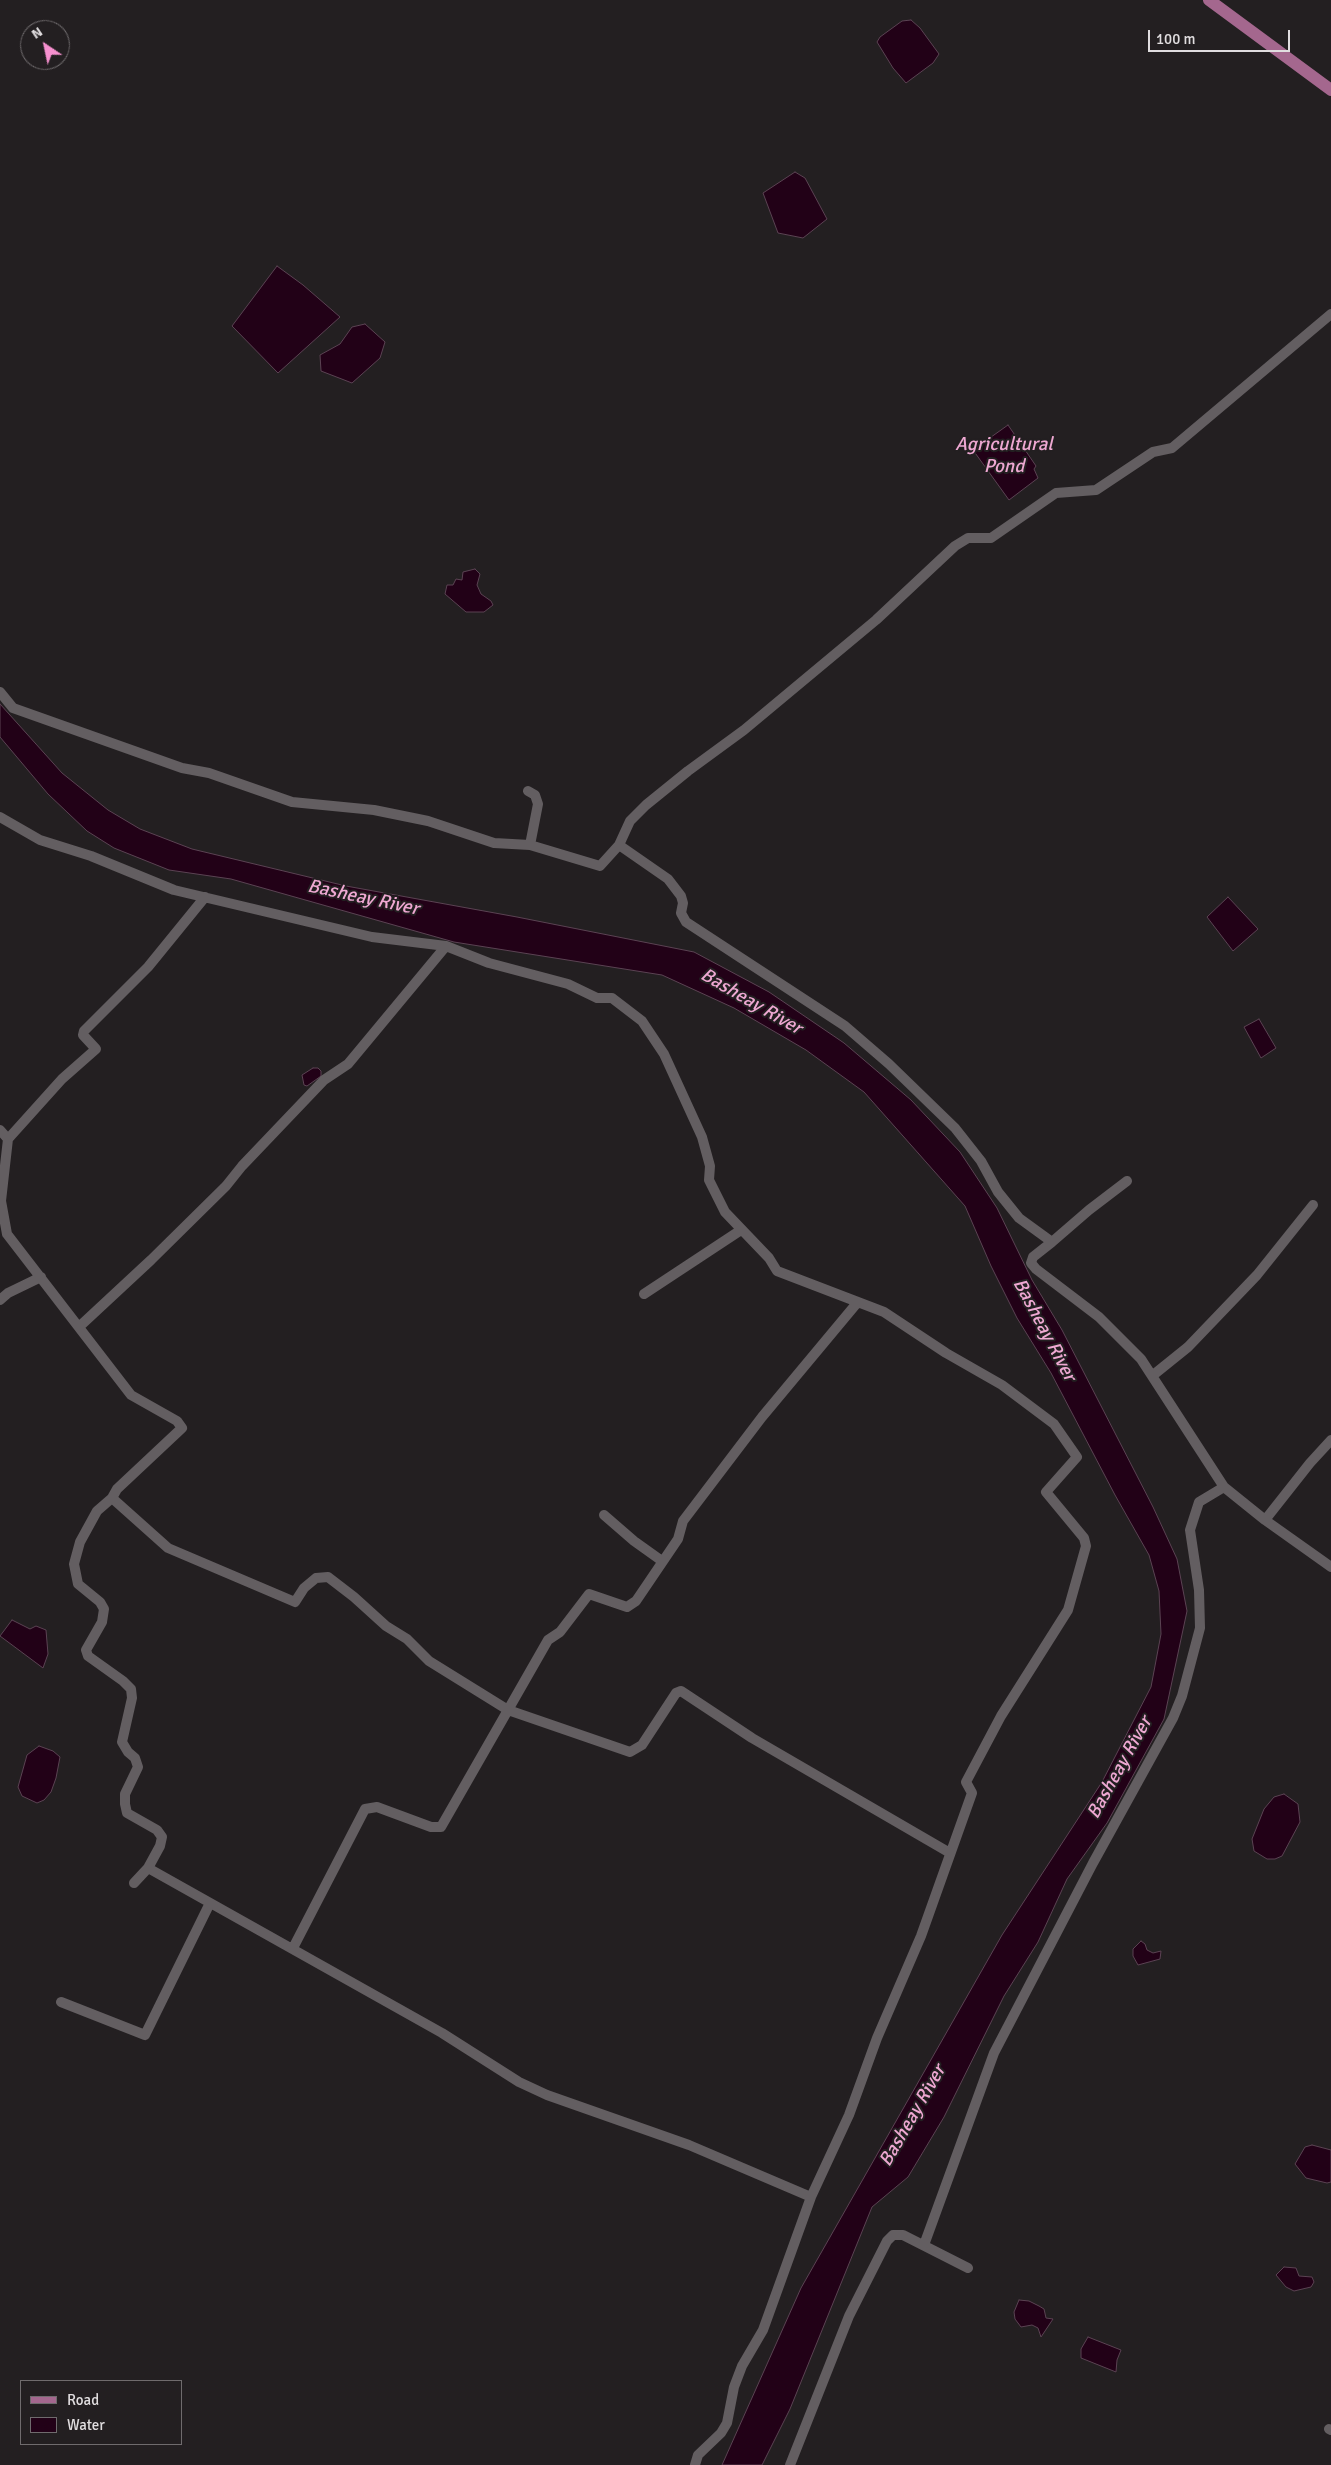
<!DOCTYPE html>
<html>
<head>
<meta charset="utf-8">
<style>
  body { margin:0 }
  #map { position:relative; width:1331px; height:2465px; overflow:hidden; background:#231f21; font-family:Signika,sans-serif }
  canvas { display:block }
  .legend { position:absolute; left:20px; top:2380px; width:162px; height:65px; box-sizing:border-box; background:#231f21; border:1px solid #6f6b6d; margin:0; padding:6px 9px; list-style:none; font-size:15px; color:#e0dddf }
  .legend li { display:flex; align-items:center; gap:10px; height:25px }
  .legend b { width:25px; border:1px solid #6f6b6d }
  .north { position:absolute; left:20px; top:20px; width:50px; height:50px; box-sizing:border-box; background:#231f21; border:1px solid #6f6b6d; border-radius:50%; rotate:326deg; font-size:14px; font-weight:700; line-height:20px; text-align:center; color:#e0dddf }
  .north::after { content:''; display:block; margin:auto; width:18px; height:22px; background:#f690cf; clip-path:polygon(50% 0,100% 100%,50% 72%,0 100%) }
  .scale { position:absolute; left:1148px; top:30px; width:142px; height:22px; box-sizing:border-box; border:2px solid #e0dddf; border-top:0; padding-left:6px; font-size:15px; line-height:18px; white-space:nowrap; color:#e0dddf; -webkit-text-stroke:4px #231f21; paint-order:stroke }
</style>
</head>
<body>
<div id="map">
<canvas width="1331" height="2465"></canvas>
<ul class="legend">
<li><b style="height:6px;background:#a4678e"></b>Road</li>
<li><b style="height:14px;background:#220117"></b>Water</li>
</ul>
<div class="north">N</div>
<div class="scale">100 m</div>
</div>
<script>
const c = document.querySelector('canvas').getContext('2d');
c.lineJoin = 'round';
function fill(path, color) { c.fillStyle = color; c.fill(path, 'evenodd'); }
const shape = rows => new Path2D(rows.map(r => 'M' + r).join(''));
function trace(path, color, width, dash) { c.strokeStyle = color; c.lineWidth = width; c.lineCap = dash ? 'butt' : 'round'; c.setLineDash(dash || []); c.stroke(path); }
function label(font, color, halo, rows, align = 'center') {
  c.font = font + ' Signika,sans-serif'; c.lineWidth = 4; c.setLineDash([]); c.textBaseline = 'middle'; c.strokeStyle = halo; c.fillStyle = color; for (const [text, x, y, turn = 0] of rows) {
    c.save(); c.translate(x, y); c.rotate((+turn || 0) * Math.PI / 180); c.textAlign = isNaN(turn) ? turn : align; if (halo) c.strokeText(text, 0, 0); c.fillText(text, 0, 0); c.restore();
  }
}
const water = shape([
  [911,20,920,28,939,54,933,63,906,83,893,68,877,42,880,37,902,21,911,20],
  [795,172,805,178,827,219,803,238,778,233,763,193,795,172],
  [277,266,303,285,340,317,278,373,232,326,277,266],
  [365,324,385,342,380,358,352,383,321,371,320,355,340,344,352,327,365,324],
  [1008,425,1036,466,1034,469,1038,478,1009,500,973,450,1008,425],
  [475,569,480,574,477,585,481,594,491,601,493,605,484,612,466,612,445,594,447,585,453,585,456,579,462,580,463,572,475,569],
  [0,704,62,773,108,810,140,829,192,849,346,886,517,917,694,952,769,992,844,1043,911,1100,960,1152,997,1208,1032,1280,1062,1330,1153,1507,1177,1559,1187,1611,1164,1719,1107,1823,1067,1879,1038,1942,1004,1996,944,2117,908,2177,872,2207,790,2409,762,2465,722,2465,801,2288,1002,1935,1102,1782,1151,1687,1161,1634,1159,1591,1149,1555,1115,1495,1051,1373,1017,1318,991,1266,965,1206,864,1092,806,1050,734,1008,662,975,454,942,231,879,169,870,114,848,87,831,48,794,0,737,0,704],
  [1228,897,1258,929,1233,951,1207,917,1228,897],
  [1259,1019,1276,1048,1261,1058,1244,1027,1259,1019],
  [313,1068,318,1068,321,1071,321,1076,307,1086,304,1085,302,1075,313,1068],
  [12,1620,30,1629,36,1626,46,1630,48,1654,43,1668,0,1636,12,1620],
  [39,1746,53,1751,60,1757,56,1778,51,1792,44,1800,37,1803,22,1796,18,1787,27,1755,39,1746],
  [1284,1794,1298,1804,1300,1822,1282,1856,1275,1859,1267,1859,1254,1851,1252,1839,1264,1809,1274,1797,1284,1794],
  [1141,1941,1145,1944,1147,1950,1153,1953,1161,1951,1160,1959,1138,1965,1133,1956,1133,1949,1141,1941],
  [1312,2145,1331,2150,1331,2182,1327,2183,1306,2178,1295,2164,1305,2147,1312,2145],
  [1284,2267,1296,2268,1299,2276,1312,2277,1314,2282,1311,2287,1294,2291,1286,2287,1276,2275,1284,2267],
  [1019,2300,1029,2301,1039,2306,1044,2309,1046,2318,1053,2319,1041,2337,1038,2328,1032,2325,1021,2327,1015,2319,1014,2312,1019,2300],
  [1088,2337,1121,2350,1117,2360,1116,2372,1081,2358,1081,2349,1088,2337]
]);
fill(water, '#220117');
trace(water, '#5b4353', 1);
trace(shape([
  [0,692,13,708,182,768,209,773,292,802,374,810,428,821,494,843,530,845,600,866,619,845,668,879,681,896,683,903,681,913,686,922,845,1026,889,1064,955,1128,981,1161,998,1192,1019,1218,1052,1242,1089,1210,1127,1181],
  [528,791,535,795,538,804,530,845],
  [0,817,40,840,91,856,174,890,372,937,446,946,489,963,568,984,597,998,612,998,642,1021,664,1054,702,1137,710,1166,709,1180,725,1212,769,1258,777,1271,884,1312,946,1353,1002,1385,1054,1424,1077,1457,1046,1492,1084,1538,1086,1546,1068,1610,1001,1716,966,1782,972,1793,921,1936,877,2038,849,2115,811,2197,763,2330,742,2366,734,2387,727,2423,721,2433,698,2455,695,2465],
  [619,845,630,821,646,805,688,771,744,730,876,620,955,546,968,538,991,538,1056,493,1096,490,1153,452,1172,448,1331,314],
  [0,1130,8,1139,62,1079,96,1049,83,1035,84,1031,148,967,205,897],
  [8,1139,1,1201,7,1234,131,1395,177,1421,182,1428,117,1489,112,1498,168,1548,295,1602,304,1588,316,1578,328,1577,354,1597,386,1626,407,1639,429,1661,508,1710,441,1827,431,1827,377,1807,365,1809,293,1948],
  [1052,1242,1033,1257,1031,1263,1036,1269,1099,1317,1141,1359,1224,1487,1265,1520,1331,1567],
  [644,1294,741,1230],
  [0,1300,8,1293,41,1277],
  [857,1303,762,1417,683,1521,678,1539,636,1601,627,1607,589,1594,560,1632,548,1640,508,1710,630,1752,642,1745,676,1693,681,1691,752,1738,950,1853],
  [80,1326,151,1260,226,1186,242,1166,324,1080,348,1064,446,946],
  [1152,1376,1188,1347,1257,1275,1313,1205],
  [112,1498,97,1511,80,1542,74,1564,78,1584,100,1602,104,1609,102,1622,86,1650,88,1656,123,1681,131,1689,132,1698,122,1742,128,1752,135,1758,138,1767,125,1794,125,1804,127,1813,157,1830,162,1837,160,1846,148,1868],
  [604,1515,634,1541,662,1561],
  [1265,1520,1310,1463,1331,1440],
  [134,1883,148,1868,442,2033,519,2082,547,2095,689,2145,811,2197],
  [61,2002,145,2035,210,1903],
  [924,2245,994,2053,1093,1863,1173,1718,1182,1696,1200,1628,1199,1590,1190,1530,1199,1502,1224,1487],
  [1329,2429,1331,2430],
  [790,2465,849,2316,887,2241,893,2235,903,2235,968,2268]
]), '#635e61', 10);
trace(shape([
  [1209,0,1331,90]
]), '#a4678e', 12);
label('italic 19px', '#eea8d2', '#231f21', [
  ["Agricultural",1004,445],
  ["Pond",1004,467],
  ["Basheay River",363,898,12],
  ["Basheay River",751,1002,30],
  ["Basheay River",1044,1330,62],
  ["Basheay River",1120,1768,-61],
  ["Basheay River",913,2116,-60]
]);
</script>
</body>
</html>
